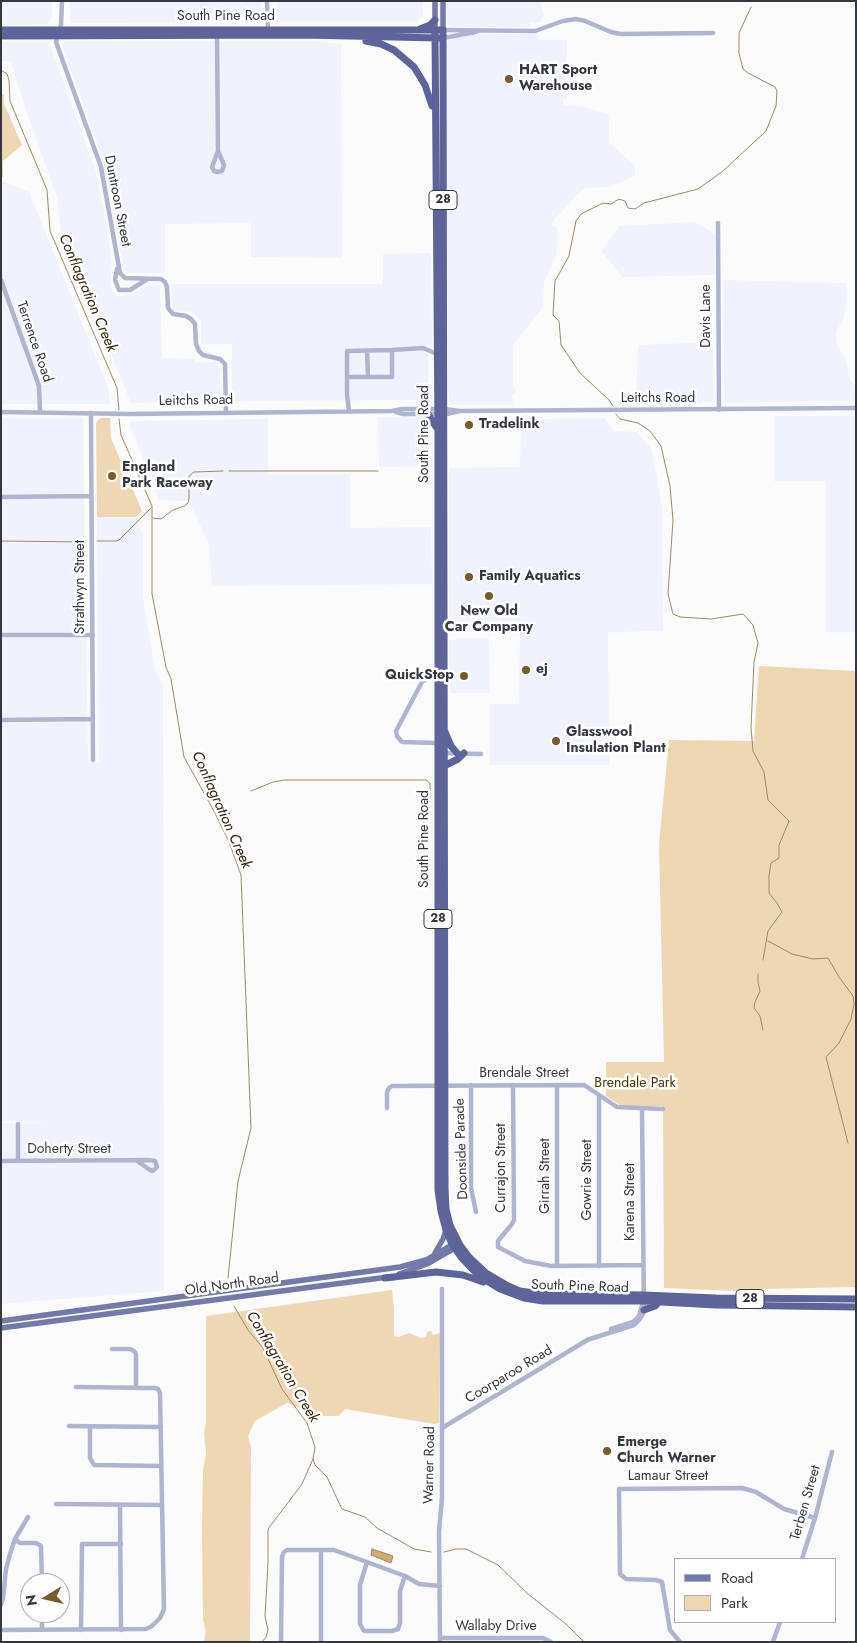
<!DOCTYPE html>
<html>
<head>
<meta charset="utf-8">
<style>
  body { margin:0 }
  #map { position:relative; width:857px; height:1643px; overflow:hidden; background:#fbfbfb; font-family:Jost,sans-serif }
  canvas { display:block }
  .frame { position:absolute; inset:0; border:2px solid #363840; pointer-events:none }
  .legend { position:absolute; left:674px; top:1558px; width:162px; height:65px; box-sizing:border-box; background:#fff; border:1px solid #afafb3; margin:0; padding:6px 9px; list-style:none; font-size:15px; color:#363840 }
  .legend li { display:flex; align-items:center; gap:10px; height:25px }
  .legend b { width:25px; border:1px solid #afafb3 }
  .north { position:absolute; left:20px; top:1573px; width:50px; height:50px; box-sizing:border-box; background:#fff; border:1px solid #afafb3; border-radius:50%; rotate:261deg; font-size:14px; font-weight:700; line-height:20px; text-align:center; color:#363840 }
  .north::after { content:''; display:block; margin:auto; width:18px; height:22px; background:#755b2d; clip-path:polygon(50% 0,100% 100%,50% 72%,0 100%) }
</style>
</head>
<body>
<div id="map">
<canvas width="857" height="1643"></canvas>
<div class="frame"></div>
<ul class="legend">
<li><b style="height:6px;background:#7379a8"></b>Road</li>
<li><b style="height:14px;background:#eed8b3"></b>Park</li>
</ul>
<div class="north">N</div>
</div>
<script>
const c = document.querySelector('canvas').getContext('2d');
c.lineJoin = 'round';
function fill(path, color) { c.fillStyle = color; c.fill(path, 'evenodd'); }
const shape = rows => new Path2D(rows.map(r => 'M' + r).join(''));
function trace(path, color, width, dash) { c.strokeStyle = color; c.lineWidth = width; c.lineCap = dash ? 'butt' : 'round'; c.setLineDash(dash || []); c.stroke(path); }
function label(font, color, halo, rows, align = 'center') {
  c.font = font + ' Jost,sans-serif'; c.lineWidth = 5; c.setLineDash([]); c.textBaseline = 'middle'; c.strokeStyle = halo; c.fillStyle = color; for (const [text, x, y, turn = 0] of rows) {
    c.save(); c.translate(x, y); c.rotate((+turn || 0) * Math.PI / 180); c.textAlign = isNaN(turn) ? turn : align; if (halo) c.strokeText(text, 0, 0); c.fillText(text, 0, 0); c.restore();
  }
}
fill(shape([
  [1,1,52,1,52,18,46,24,1,25],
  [70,1,261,1,261,22,70,23],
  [277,1,423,1,423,15,416,22,277,22],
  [447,1,540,1,543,10,542,12,545,14,539,23,536,22,535,24,531,22,530,27,452,27,448,25,446,20],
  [538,32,539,40,567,40,567,99,563,99,563,105,581,106,607,114,609,119,609,142,635,166,635,176,609,187,584,188,551,223,552,226,558,227,557,253,544,283,543,307,513,345,513,387,515,387,515,395,512,395,513,405,452,405,449,403,449,392,448,392,447,224,445,223,446,44,449,40,452,38,478,34,527,34],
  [65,41,314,41,341,44,342,258,251,257,251,223,165,224,165,273,131,273,125,271,123,267,107,171,62,45],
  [1,42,49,42,95,169,106,222,112,264,110,286,114,293,120,297,134,293,144,287,160,285,162,358,195,359,195,363,216,362,220,368,220,395,218,401,131,403,109,348,85,300,69,261,62,240,57,197,25,107,11,61,1,61],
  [1,181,29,192,109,390,109,404,1,404],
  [695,222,715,234,715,275,622,277,602,251,619,226],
  [431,253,432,345,428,345,429,396,418,400,232,401,232,344,201,344,201,320,192,312,175,310,173,307,172,284,383,284,383,254],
  [723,280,846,283,847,292,844,318,836,332,837,345,847,362,849,377,856,388,856,401,724,403],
  [713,342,714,402,636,401,638,345],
  [774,416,856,416,856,632,826,632,826,481,774,481],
  [378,417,423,417,430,422,432,466,379,467],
  [1,418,83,418,88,762,99,762,97,517,136,517,143,536,143,598,155,670,163,685,164,1291,1,1304,1,1123,55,1122,1,1121],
  [605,418,614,431,637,432,652,450,662,507,663,631,608,632,609,765,490,765,490,704,519,704,520,632,449,632,449,468,520,467,521,419],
  [268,419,268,474,350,474,350,528,431,527,432,584,212,586,209,544,189,501,159,500,129,422,134,421],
  [461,638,489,638,490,693,451,693,449,675,449,641]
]), '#f0f3fe');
fill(shape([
  [1,94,4,94,4,104,22,145,3,161,3,177,1,177],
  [101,418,110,418,111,438,142,511,136,517,97,517,96,424,97,421],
  [759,666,856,671,856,1287,763,1289,737,1291,664,1288,663,1106,621,1106,606,1096,606,1062,664,1062,659,844,669,740,754,741],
  [392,1290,394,1309,394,1336,399,1337,409,1333,421,1338,426,1337,427,1332,431,1331,433,1335,440,1333,439,1423,434,1424,345,1409,339,1416,313,1416,305,1410,287,1403,255,1421,248,1436,251,1447,250,1642,204,1642,206,1631,203,1620,202,1531,203,1469,206,1454,204,1432,206,1422,206,1316]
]), '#eed8b3');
const water = shape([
  [372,1549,393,1556,391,1563,371,1555,372,1549]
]);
fill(water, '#ceac72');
trace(water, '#a08963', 1);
trace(shape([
  [1,70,7,74,9,80,10,101,47,190,50,231,117,388,119,410],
  [613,406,609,400,580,373,561,345,559,321,553,315,555,281,569,256,576,221,581,214,603,203,611,204,619,199,625,201,628,208,635,209,644,203,698,189,723,171,766,131,776,106,777,91,775,87,748,73,743,69,739,53,739,33,751,7],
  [616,414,620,419,638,423,650,431,661,446,670,486,673,520,668,594,673,614,680,617,711,619,743,614,753,625,758,643,754,662,751,727,753,751,764,772,768,800,789,821,779,845,779,858,771,863,769,875,769,893,777,903,782,912,768,931,763,960],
  [119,419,121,435,152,506,152,594,166,667,171,679,184,757,215,813,229,842,241,875,251,1128,238,1181,228,1278],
  [229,471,378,471],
  [153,518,161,519,173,510,184,506,188,503,189,498,189,476,194,472,223,471],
  [1,541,86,542],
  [97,541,116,541,119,540,151,508],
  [251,791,273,782,285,780,426,780,430,783,430,799,424,806,424,851],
  [768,941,792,954,813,959,828,958,839,977,853,996,854,1004,851,1019,839,1043,826,1057,848,1143],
  [758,974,758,982,760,991,755,1002,754,1008,760,1016,763,1030],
  [234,1306,248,1330,263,1348,282,1389,307,1423,315,1447,313,1459,315,1465,327,1477,342,1509,365,1517,377,1528,414,1549,431,1552],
  [444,1552,456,1549,466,1549,498,1565,528,1594,566,1624,584,1642],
  [262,1642,266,1637,268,1630,265,1616,268,1564,268,1529,302,1484,313,1459]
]), '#a08963', 1);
trace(shape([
  [62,1,61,25,56,42,101,167,120,273,125,278,161,279,165,282,167,287,168,308,173,314,186,316,191,319,195,324,196,344,199,351,203,355,220,359,225,364,226,412],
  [267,1,268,31],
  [443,30,535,31,563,21,576,19,585,21,611,32,621,34,713,33],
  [217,34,218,151,224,165,222,171,217,172,214,171,212,167,218,151],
  [443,38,476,32],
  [718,223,719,410],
  [117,269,115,280,119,290,130,290,146,280],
  [1,280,39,386,40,412],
  [392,350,423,348,437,354],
  [367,351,368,377],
  [347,377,392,377,392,350,347,351,347,395,349,411],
  [1,412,130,414,392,411,402,409,444,409,460,411,856,408],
  [396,412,403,414,447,414,460,411],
  [91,413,93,760],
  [1,497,91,496],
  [1,635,93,635],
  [438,675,425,680,422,682,396,731,397,736,402,742,438,743],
  [1,720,93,719],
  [442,753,481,754],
  [471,1085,471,1188,476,1212],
  [513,1085,514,1220,512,1224,498,1241,498,1247,525,1261,551,1266,643,1265],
  [557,1085,557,1266],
  [599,1095,599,1266],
  [387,1108,387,1092,389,1088,392,1086,584,1085,617,1107,663,1109],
  [18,1124,18,1161],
  [1,1161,149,1160,155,1161,157,1167,153,1171,150,1170,137,1161],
  [611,1329,633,1322,639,1316,642,1305],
  [587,1340,634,1325,640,1319,644,1312,642,1109],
  [112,1349,130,1349,134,1351,136,1354,136,1388],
  [69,1426,161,1427],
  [90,1427,90,1458,94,1465,161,1466],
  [442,1428,589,1339],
  [56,1504,162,1505],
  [120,1505,121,1630],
  [15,1539,20,1543,36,1543,41,1546,42,1583],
  [802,1559,815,1518,832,1452],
  [367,1562,360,1585,360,1624,364,1631,392,1631,398,1629,400,1623,400,1591,405,1576],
  [1,1605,3,1598,6,1569,10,1554,15,1539,28,1517],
  [1,1630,146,1629,152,1626,160,1618,164,1609,160,1393,158,1389,155,1388,76,1387],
  [42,1630,42,1613],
  [81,1630,82,1544,121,1544],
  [440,1638,543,1638,551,1642],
  [281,1642,282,1557,284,1552,287,1550,334,1550,405,1576,419,1584,440,1586],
  [321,1642,321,1550],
  [440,1642,439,1531,442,1498,442,1289],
  [680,1642,670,1630,662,1582,656,1580,626,1579,620,1574,619,1489,742,1488,756,1492,784,1509,815,1518],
  [773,1642,780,1622]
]), '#b0b5cf', 4.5);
trace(shape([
  [435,1,435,30],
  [443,1,443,30],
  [435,1253,443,1239,446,1230],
  [399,1274,427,1264,458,1246],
  [1,1321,400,1267,426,1260,455,1243],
  [1,1328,388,1277]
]), '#7379a8', 5.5);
trace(shape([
  [420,29,430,25,435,20],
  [1,30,443,30,445,1188,446,1209,450,1225,460,1245,469,1257,486,1273,508,1286,520,1291,541,1294,643,1295,716,1298,856,1299],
  [435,30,438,430,438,1190,441,1211,446,1230,452,1244,461,1257,479,1276,500,1289,524,1298,543,1301,643,1301,716,1305,856,1307],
  [1,36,304,35,438,38],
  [366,41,381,44,394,50,414,67,425,85,432,106],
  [428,414,436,427],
  [445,732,451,746,457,753],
  [444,766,458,759,464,753],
  [385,1278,436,1272,463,1275,483,1282],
  [644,1310,655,1306,659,1302]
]), '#5e6399', 7);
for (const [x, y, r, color] of [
  [509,79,5,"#755b2d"],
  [469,425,5,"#755b2d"],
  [112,476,5,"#755b2d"],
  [469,577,5,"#755b2d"],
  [489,596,5,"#755b2d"],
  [526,670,5,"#755b2d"],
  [464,676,5,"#755b2d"],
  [556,741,5,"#755b2d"],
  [607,1451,5,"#755b2d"]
]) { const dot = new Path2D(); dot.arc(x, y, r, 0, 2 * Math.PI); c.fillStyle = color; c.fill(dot); trace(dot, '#fff', 2); }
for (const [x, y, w] of [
  [443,200,28],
  [438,919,28],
  [750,1299,28]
]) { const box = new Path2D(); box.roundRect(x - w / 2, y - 9.5, w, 19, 4); c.fillStyle = '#fff'; c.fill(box); trace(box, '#363840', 1); }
label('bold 12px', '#363840', null, [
  ["28",443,200],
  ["28",438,919],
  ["28",750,1299]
]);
label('14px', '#363840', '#fff', [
  ["South Pine Road",226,17],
  ["Duntroon Street",117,201,79],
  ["Davis Lane",707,316,-90],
  ["Terrence Road",34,342,71],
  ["Leitchs Road",658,399],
  ["Leitchs Road",196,401,-1],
  ["South Pine Road",425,434,-90],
  ["Strathwyn Street",81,587,-90],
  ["South Pine Road",425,839,-90],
  ["Brendale Street",524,1074],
  ["Doonside Parade",462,1149,-92],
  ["Doherty Street",69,1150],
  ["Currajon Street",502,1168,-90],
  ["Girrah Street",546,1176,-90],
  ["Gowrie Street",588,1180,-90],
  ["Karena Street",631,1202,-90],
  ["Old North Road",232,1285,-8],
  ["South Pine Road",580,1287,2],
  ["Coorparoo Road",509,1375,-31],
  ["Warner Road",430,1465,-89],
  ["Lamaur Street",668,1477],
  ["Terben Street",806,1503,-74],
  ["Wallaby Drive",496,1627]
]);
label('bold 14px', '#363840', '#fff', [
  ["HART Sport",519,71],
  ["Warehouse",519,87],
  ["Tradelink",479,425],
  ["England",122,468],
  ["Park Raceway",122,484],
  ["Family Aquatics",479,577],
  ["New Old",489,612,"center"],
  ["Car Company",489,628,"center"],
  ["ej",536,670],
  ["QuickStop",454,676,"right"],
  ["Glasswool",566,733],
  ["Insulation Plant",566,749],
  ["Emerge",617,1443],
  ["Church Warner",617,1459]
], 'left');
label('14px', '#4b3403', '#fff', [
  ["Brendale Park",635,1084]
]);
label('italic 15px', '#37280d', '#fff', [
  ["Conflagration Creek",87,293,67],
  ["Conflagration Creek",221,810,66],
  ["Conflagration Creek",282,1367,59]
]);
</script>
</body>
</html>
